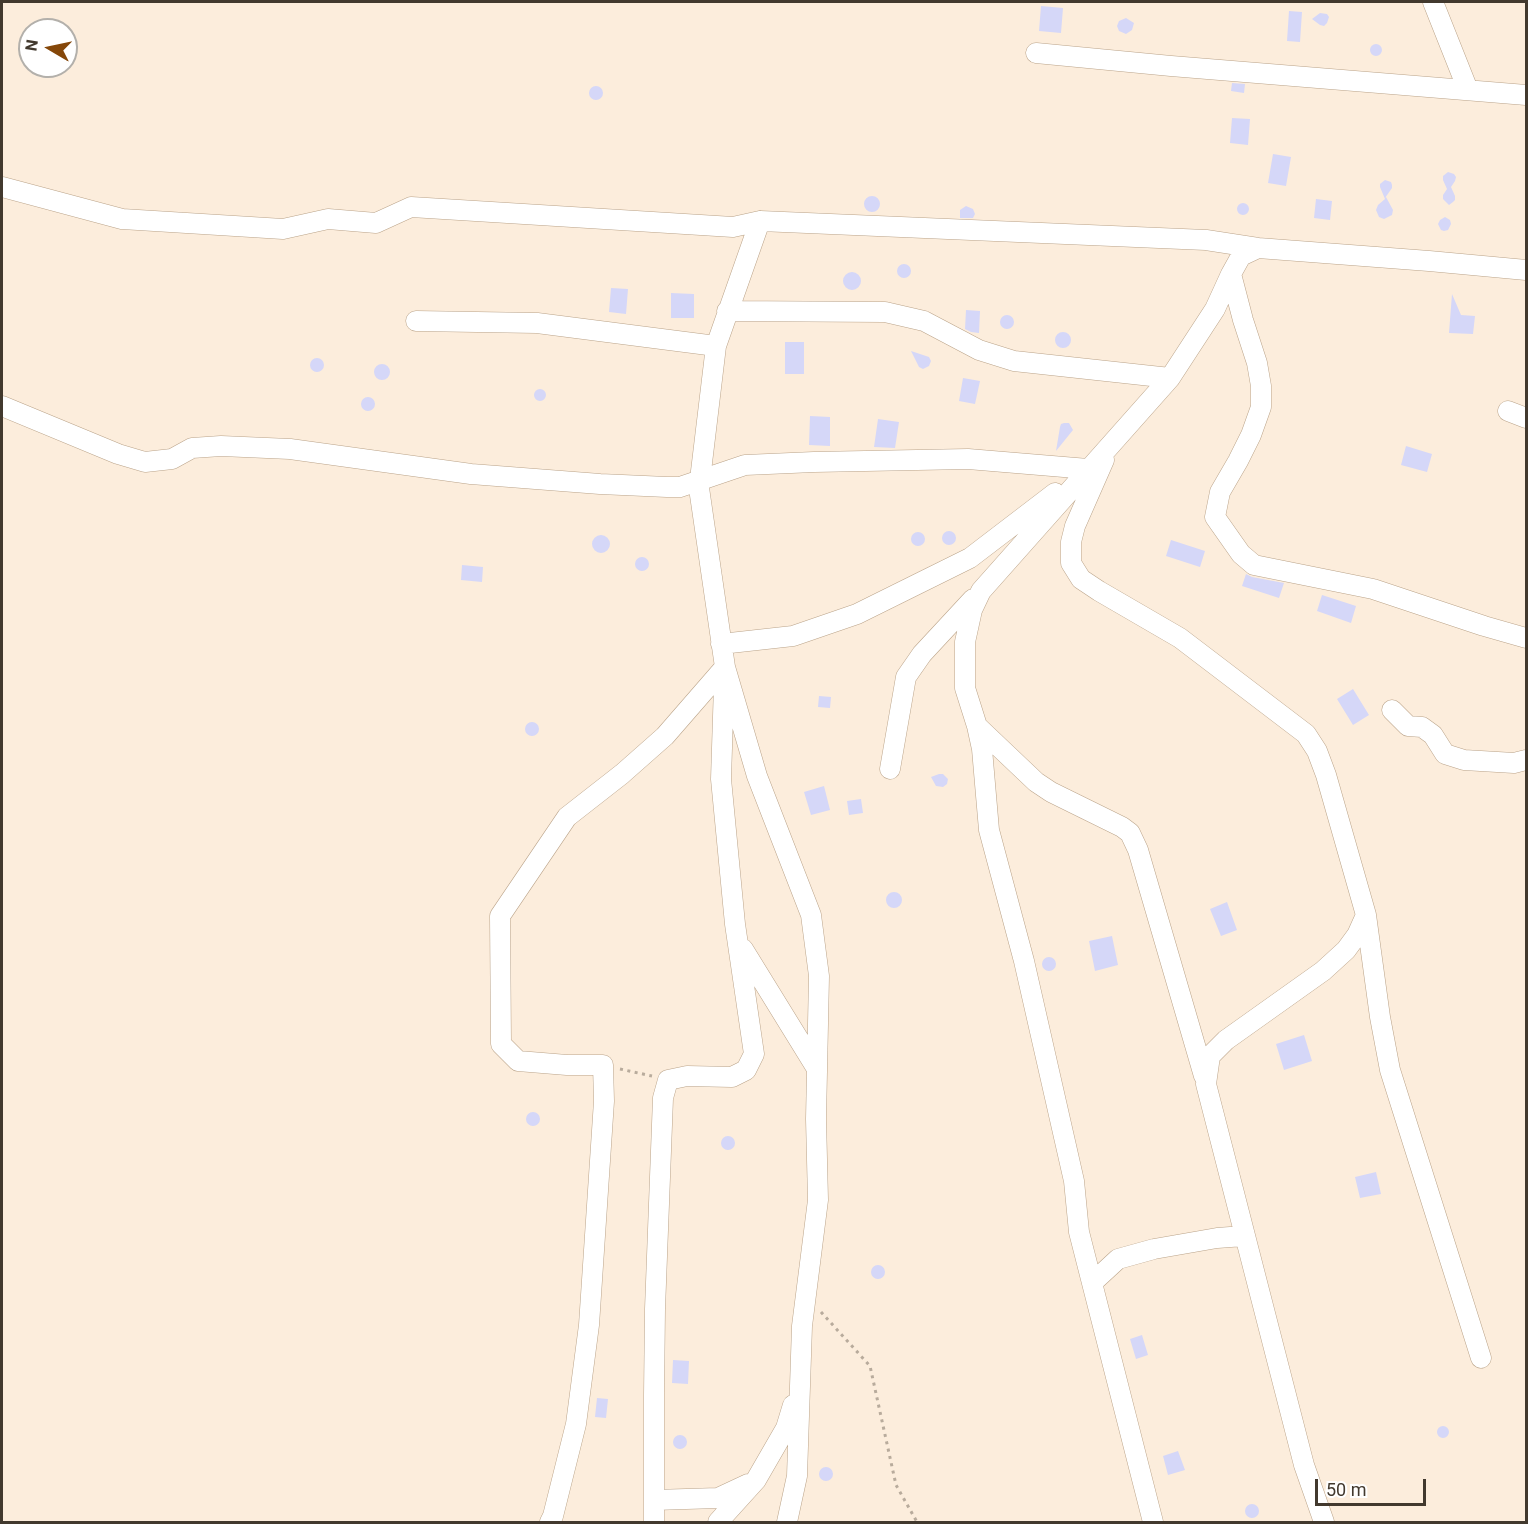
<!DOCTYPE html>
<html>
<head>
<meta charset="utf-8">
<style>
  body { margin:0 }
  #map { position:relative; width:1528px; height:1524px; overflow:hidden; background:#fceddc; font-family:Roboto,sans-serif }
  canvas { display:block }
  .frame { position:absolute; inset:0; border:3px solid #42392e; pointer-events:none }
  .north { position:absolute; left:18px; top:18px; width:60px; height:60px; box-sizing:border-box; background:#fff; border:2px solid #b3b0ab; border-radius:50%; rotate:279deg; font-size:16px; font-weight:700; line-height:24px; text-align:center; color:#42392e }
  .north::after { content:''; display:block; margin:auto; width:21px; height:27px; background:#854709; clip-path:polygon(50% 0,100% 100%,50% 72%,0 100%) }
  .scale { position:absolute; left:1315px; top:1479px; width:111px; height:27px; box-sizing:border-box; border:3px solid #42392e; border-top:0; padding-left:8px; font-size:18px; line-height:21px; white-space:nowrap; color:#42392e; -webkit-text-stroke:4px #fff; paint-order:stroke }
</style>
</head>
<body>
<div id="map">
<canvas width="1528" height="1524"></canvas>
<div class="frame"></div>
<div class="north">N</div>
<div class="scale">50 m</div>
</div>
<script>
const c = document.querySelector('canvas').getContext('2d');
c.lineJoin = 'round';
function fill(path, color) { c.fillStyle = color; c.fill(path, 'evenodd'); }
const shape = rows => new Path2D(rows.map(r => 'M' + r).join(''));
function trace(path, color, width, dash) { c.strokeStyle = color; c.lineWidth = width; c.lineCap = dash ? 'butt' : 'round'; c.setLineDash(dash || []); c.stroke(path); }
fill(shape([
  [1041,6,1063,8,1061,33,1039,31],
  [1289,11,1302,12,1300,42,1287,41],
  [1320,13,1327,14,1329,17,1327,23,1324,26,1320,25,1312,19],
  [1126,18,1134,23,1132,30,1126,34,1119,31,1117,26,1119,21],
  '1370 50a6 6 0 1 1 12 0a6 6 0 1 1-12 0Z',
  [1232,83,1245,84,1244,93,1231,91],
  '589 93a7 7 0 1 1 14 0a7 7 0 1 1-14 0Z',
  [1232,118,1250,119,1248,145,1230,143],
  [1273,154,1291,157,1286,186,1268,183],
  [1448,172,1454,174,1456,177,1455,181,1451,187,1455,196,1455,200,1453,202,1449,205,1443,199,1443,195,1447,189,1443,180,1443,176],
  [1385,180,1391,182,1392,185,1392,188,1385,198,1386,197,1393,210,1392,215,1384,219,1379,217,1376,210,1378,205,1385,199,1380,187,1380,184],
  '864 204a8 8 0 1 1 16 0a8 8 0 1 1-16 0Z',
  [1316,199,1332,201,1330,220,1314,218],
  '1237 209a6 6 0 1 1 12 0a6 6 0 1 1-12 0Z',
  [966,206,973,209,975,214,973,218,960,218,960,210],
  [1445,217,1450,220,1451,224,1448,230,1444,231,1441,230,1438,224,1440,220],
  '897 271a7 7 0 1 1 14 0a7 7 0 1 1-14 0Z',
  '843 281a9 9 0 1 1 18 0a9 9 0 1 1-18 0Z',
  [611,288,628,289,626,314,609,312],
  [671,293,694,294,694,318,671,318],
  [1452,294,1461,315,1475,316,1473,334,1449,333],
  [966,310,980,311,979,333,971,332,965,329],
  '1000 322a7 7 0 1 1 14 0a7 7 0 1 1-14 0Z',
  '1055 340a8 8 0 1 1 16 0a8 8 0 1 1-16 0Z',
  [785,342,804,342,804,374,785,374],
  [911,351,929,357,931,361,929,366,923,369,919,367],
  '310 365a7 7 0 1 1 14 0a7 7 0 1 1-14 0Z',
  '374 372a8 8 0 1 1 16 0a8 8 0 1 1-16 0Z',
  [963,378,980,381,975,404,959,401],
  '534 395a6 6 0 1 1 12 0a6 6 0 1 1-12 0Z',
  '361 404a7 7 0 1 1 14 0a7 7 0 1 1-14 0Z',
  [810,416,830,417,830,446,809,445],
  [878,419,899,422,895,448,874,447],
  [1064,423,1069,423,1073,430,1056,451,1060,427,1061,424],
  [1406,446,1432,454,1427,472,1401,465],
  '942 538a7 7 0 1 1 14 0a7 7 0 1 1-14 0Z',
  '911 539a7 7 0 1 1 14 0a7 7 0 1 1-14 0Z',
  '592 544a9 9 0 1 1 18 0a9 9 0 1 1-18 0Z',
  [1171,540,1205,551,1200,567,1166,556],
  '635 564a7 7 0 1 1 14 0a7 7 0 1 1-14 0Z',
  [462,565,483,567,482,582,461,580],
  [1246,574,1252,577,1284,583,1279,598,1242,586],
  [1322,595,1356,606,1351,623,1317,611],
  [1353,689,1369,715,1353,725,1337,699],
  [819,696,831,697,830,708,818,707],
  '525 729a7 7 0 1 1 14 0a7 7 0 1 1-14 0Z',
  [939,774,943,774,948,779,947,784,943,787,936,786,931,777],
  [824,786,830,810,811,815,804,792],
  [861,799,863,813,849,815,847,801],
  '886 900a8 8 0 1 1 16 0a8 8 0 1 1-16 0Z',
  [1227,902,1237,930,1221,936,1210,909],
  [1112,936,1118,965,1095,971,1089,941],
  '1042 964a7 7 0 1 1 14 0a7 7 0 1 1-14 0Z',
  [1304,1035,1312,1061,1284,1070,1276,1044],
  '526 1119a7 7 0 1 1 14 0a7 7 0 1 1-14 0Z',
  '721 1143a7 7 0 1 1 14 0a7 7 0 1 1-14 0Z',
  [1376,1172,1381,1194,1360,1198,1355,1177],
  '871 1272a7 7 0 1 1 14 0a7 7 0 1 1-14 0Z',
  [1142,1335,1148,1355,1136,1359,1130,1339],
  [673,1360,689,1361,688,1384,672,1383],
  [597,1398,608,1399,606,1418,595,1417],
  '1437 1432a6 6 0 1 1 12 0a6 6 0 1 1-12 0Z',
  '673 1442a7 7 0 1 1 14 0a7 7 0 1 1-14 0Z',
  [1178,1451,1185,1470,1168,1475,1163,1456],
  '819 1474a7 7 0 1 1 14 0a7 7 0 1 1-14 0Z',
  '1245 1511a7 7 0 1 1 14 0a7 7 0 1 1-14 0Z'
]), '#d5d7f8');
const minor = shape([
  [1433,2,1468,90],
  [1036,53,1171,66,1526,95],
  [2,187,122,219,283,229,328,219,376,223,411,207,733,227,760,221,1206,240,1258,248,1429,261,1526,270],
  [760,221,716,346,699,488,725,667,757,776,811,915,819,976,816,1119,818,1200,802,1326,797,1476,787,1522],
  [1231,274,1243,320,1257,363,1261,386,1261,407,1251,435,1238,461,1220,492,1215,517,1241,554,1254,565,1373,589,1484,626,1526,638],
  [727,311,885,312,924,321,979,350,1014,361,1170,378],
  [416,321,537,323,716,346],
  [2,406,118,454,145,462,172,459,192,448,221,446,290,449,471,474,600,484,667,487,680,487,745,465,814,462,968,459,1088,469],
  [1508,411,1526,418],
  [1104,460,1075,526,1071,542,1071,563,1081,579,1099,591,1180,638,1306,734,1317,751,1326,775,1366,915,1357,935,1346,950,1323,971,1226,1040,1210,1056,1206,1084,1304,1465,1324,1522],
  [721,644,793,636,857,614,970,558,1055,493],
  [1392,710,1408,726,1422,727,1433,735,1445,754,1464,760,1514,763,1526,760],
  [977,726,1036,782,1051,792,1122,827,1130,833,1138,850,1204,1076],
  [890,769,906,677,922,654,973,599],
  [1366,915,1380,1017,1390,1070,1481,1358],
  [743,949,817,1069],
  [1092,1283,1118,1259,1154,1249,1217,1238,1244,1236],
  [654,1500,718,1498,748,1484],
  [550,1522,553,1516,576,1424,589,1325,604,1101,603,1065,567,1065,518,1061,501,1044,500,916,567,817,622,774,665,736,725,667],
  [654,1522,654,1395,655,1309,663,1098,668,1080,687,1076,732,1077,746,1070,754,1054,735,924,721,779,724,685],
  [718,1522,756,1480,786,1428,793,1405],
  [1153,1522,1079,1232,1074,1181,1024,961,989,830,982,749,977,726,965,688,965,642,972,610,981,591,1170,378,1215,309,1231,274,1241,256,1258,248]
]);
trace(minor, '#baa389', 21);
trace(shape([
  [620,1069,652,1076],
  [821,1312,870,1366,896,1485,917,1522]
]), '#b8ab9c', 3, [3, 4.5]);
trace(minor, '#fff', 20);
</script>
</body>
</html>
